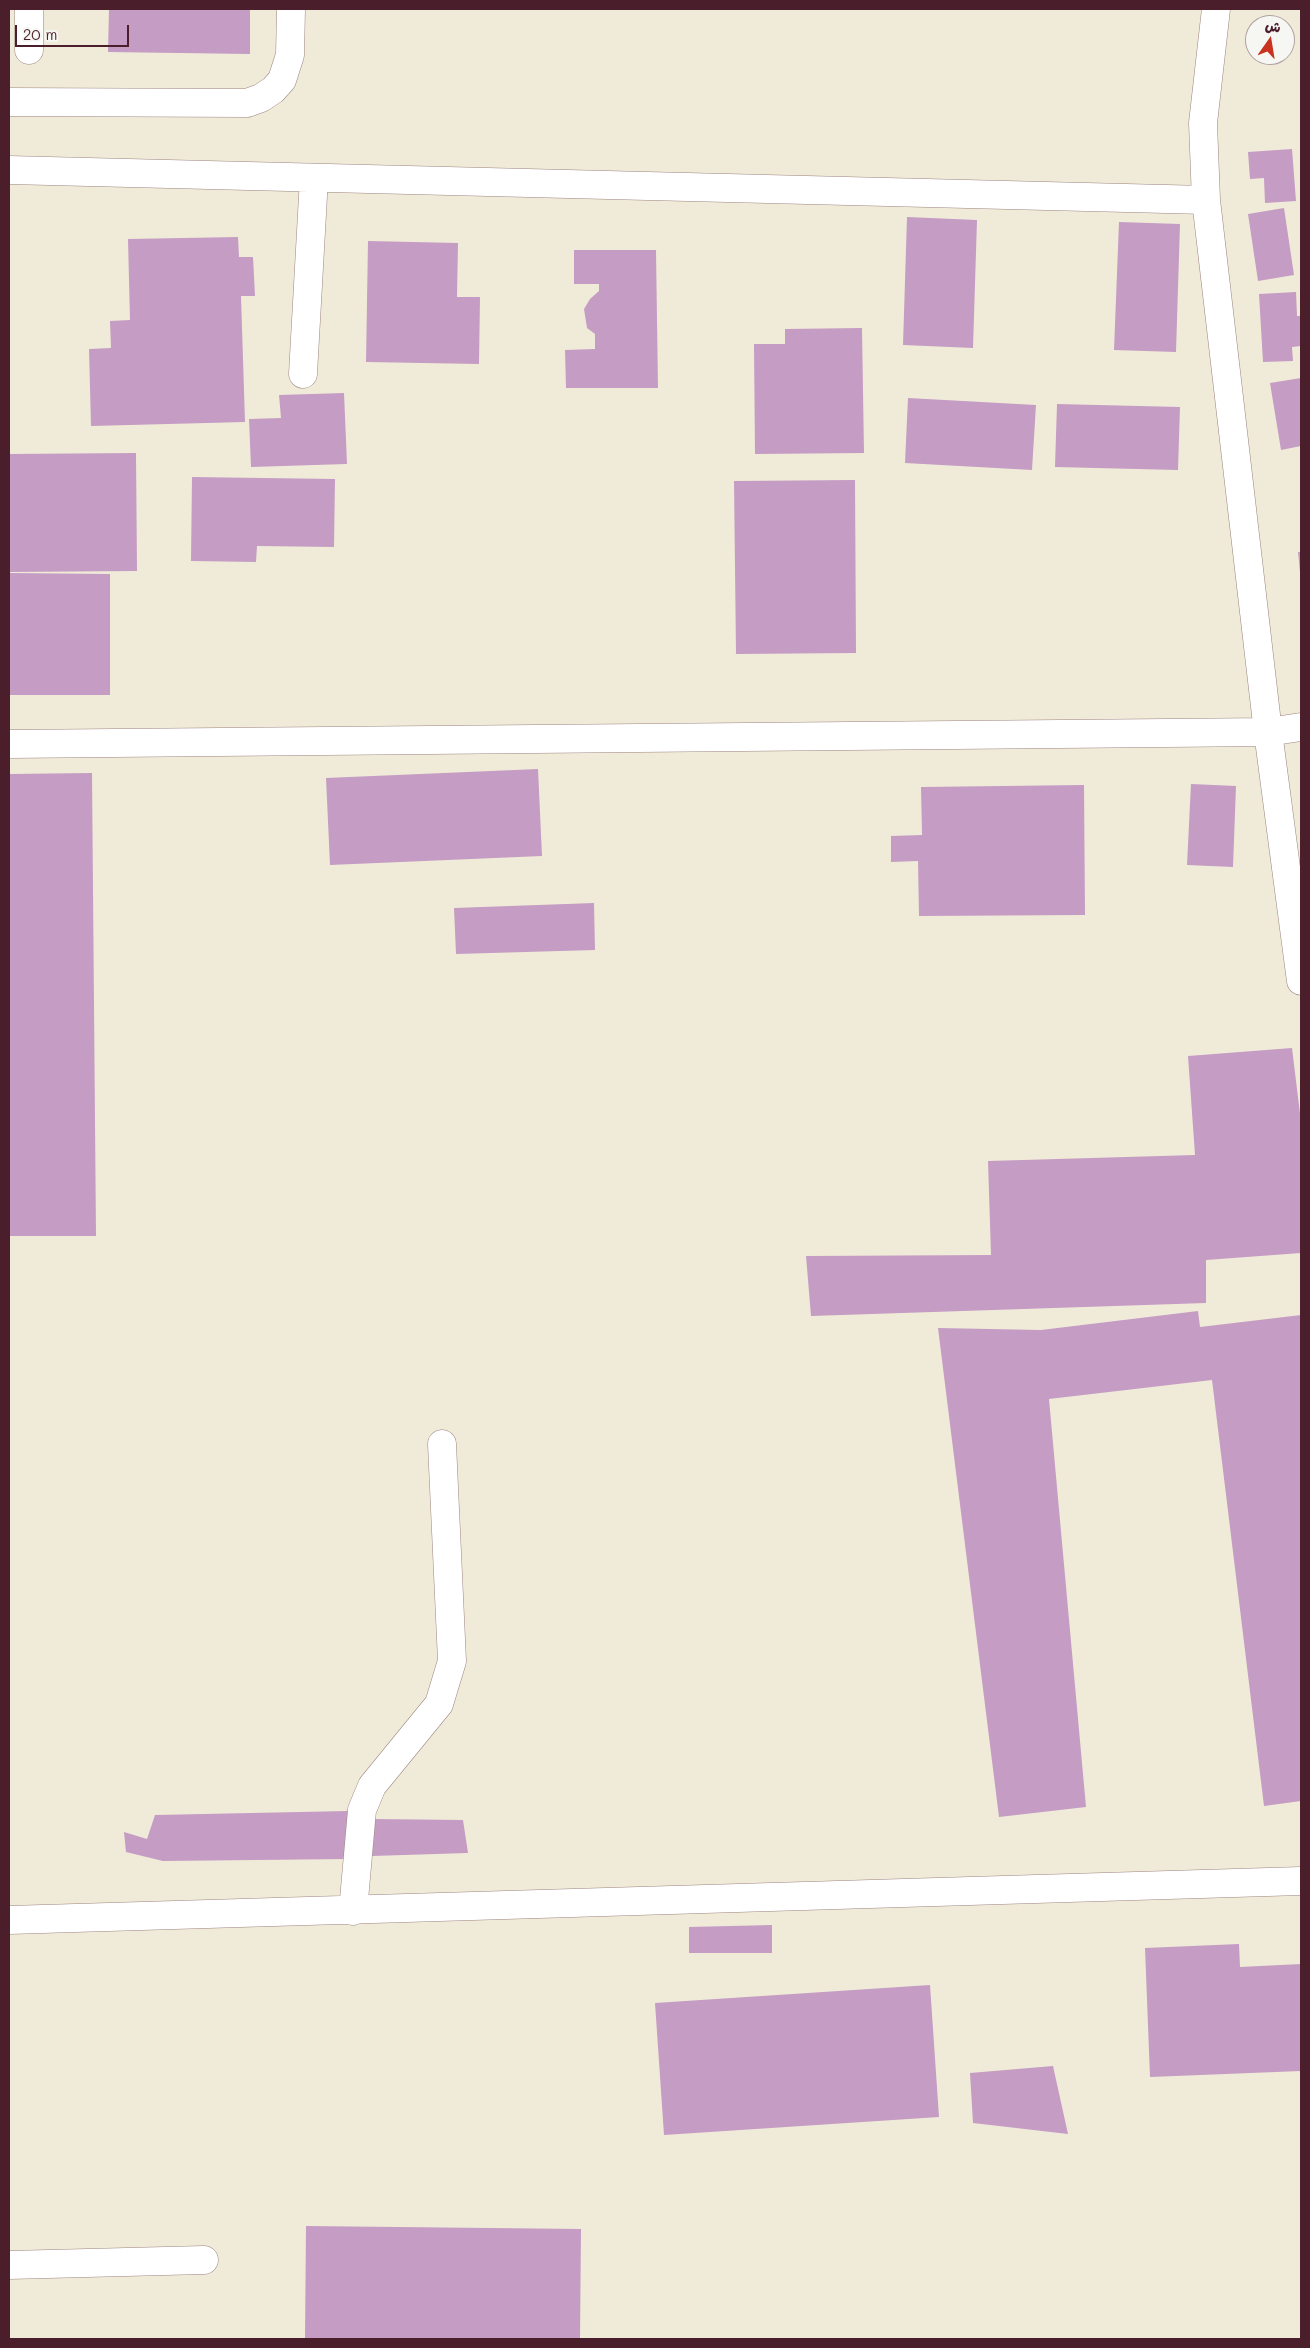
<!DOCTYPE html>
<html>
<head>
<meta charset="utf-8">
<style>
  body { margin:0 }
  #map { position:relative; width:1310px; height:2348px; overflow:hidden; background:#f0ebd8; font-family:Mali,"Playpen Sans Arabic",sans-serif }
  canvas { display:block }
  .frame { position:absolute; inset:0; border:10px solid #4a1f2b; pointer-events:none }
  .north { position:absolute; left:1245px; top:15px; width:50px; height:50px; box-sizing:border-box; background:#f6f6f2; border:1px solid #b1a0a2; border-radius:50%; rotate:13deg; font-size:14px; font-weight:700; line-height:20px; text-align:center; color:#4a1f2b }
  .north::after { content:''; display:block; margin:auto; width:18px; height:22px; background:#c8321e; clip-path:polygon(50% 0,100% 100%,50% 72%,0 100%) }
  .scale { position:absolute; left:15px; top:25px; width:114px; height:22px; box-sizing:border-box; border:2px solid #4a1f2b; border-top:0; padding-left:6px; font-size:15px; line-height:18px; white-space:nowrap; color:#4a1f2b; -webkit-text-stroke:4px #f6f6f2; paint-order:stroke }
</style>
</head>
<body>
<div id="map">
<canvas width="1310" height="2348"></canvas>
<div class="frame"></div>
<div class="north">ش</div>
<div class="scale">20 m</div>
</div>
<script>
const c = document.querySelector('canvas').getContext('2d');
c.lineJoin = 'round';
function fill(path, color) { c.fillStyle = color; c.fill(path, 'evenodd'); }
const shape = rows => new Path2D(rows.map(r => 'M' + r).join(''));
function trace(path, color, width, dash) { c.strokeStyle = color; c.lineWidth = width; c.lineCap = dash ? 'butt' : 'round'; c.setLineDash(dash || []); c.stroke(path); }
fill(shape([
  [109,9,250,9,250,54,108,52],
  [1292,149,1296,201,1265,203,1264,178,1250,179,1248,152],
  [1284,208,1294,275,1258,281,1248,214],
  [907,217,977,220,973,348,903,345],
  [1119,222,1180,224,1176,352,1114,350],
  [238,237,239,257,253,257,255,296,241,296,245,422,91,426,89,349,111,348,110,321,130,320,128,239],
  [368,241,458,243,457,297,480,297,479,364,366,362],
  [574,250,656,250,658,388,566,388,565,350,595,349,595,334,587,328,584,309,590,299,599,291,599,284,574,284],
  [1296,292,1297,316,1301,316,1301,346,1292,347,1293,361,1263,362,1259,294],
  [862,328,864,453,755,454,754,344,785,344,785,329],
  [1301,378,1301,446,1281,450,1270,383],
  [344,393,347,464,251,467,249,419,281,418,279,395],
  [908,398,1036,405,1032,470,905,463],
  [1057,404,1180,407,1178,470,1055,467],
  [136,453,137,571,9,572,9,454],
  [192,477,335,479,334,547,257,546,256,562,191,561],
  [855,480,856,653,736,654,734,481],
  [1298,552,1301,552,1301,572,1300,572],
  [9,573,110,574,110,695,9,695],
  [538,769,542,856,330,865,326,778],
  [92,773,96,1236,9,1236,9,774],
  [1191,784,1236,786,1233,867,1187,865],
  [1084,785,1085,915,919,916,918,861,891,862,891,836,922,835,921,787],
  [594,903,595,950,456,954,454,908],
  [1292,1048,1301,1122,1301,1253,1206,1260,1206,1303,811,1316,806,1256,991,1255,988,1161,1195,1155,1188,1056],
  [1198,1311,1200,1327,1301,1315,1301,1801,1264,1806,1212,1380,1049,1399,1086,1807,999,1817,938,1328,1041,1330],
  [348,1811,349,1859,163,1861,126,1852,124,1832,147,1839,155,1815],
  [372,1819,463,1820,468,1853,372,1856],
  [772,1925,772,1953,689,1953,689,1927],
  [1239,1944,1240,1967,1301,1964,1301,2071,1150,2077,1145,1948],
  [930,1985,939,2117,664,2135,655,2003],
  [1053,2066,1068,2134,973,2123,970,2073],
  [306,2226,581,2229,580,2339,305,2339]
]), '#c59cc4');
const minor = shape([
  [1216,9,1203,123,1206,200,1268,732,1301,981],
  [29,50,29,9],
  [9,102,247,103,261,98,273,90,282,80,290,55,291,9],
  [9,170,1206,200],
  [303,374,314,178],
  [9,744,1165,733,1268,732,1301,727],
  [353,1911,362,1810,372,1786,439,1704,452,1661,442,1444],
  [9,1920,1301,1881],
  [9,2265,204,2260]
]);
trace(minor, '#9d8582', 29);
trace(minor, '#fff', 28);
</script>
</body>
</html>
